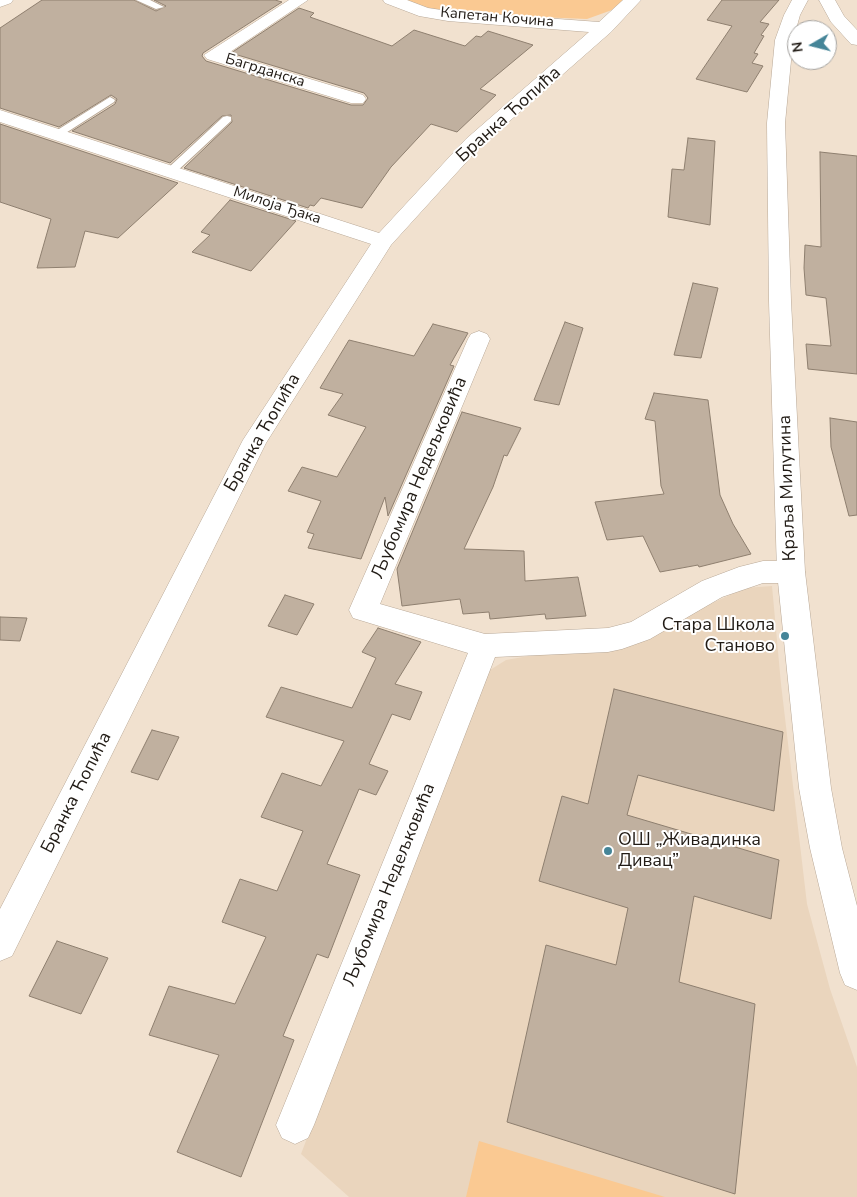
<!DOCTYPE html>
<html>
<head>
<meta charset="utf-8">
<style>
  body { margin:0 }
  #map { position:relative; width:857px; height:1197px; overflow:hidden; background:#f1e1cf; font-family:"Nunito Sans",sans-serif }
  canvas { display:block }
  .north { position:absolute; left:787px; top:20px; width:50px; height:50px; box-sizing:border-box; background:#fff; border:1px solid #a6a4a1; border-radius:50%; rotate:262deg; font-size:14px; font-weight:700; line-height:20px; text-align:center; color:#211b15 }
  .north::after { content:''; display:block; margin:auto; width:18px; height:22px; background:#458598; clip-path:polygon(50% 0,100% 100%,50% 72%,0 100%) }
</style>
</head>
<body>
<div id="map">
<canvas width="857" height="1197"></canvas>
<div class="north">N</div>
</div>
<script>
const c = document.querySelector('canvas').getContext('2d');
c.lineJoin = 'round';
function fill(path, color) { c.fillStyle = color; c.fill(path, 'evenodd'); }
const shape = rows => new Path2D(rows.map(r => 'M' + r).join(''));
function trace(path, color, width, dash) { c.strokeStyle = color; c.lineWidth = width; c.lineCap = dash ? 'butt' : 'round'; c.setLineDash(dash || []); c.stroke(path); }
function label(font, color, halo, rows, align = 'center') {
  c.font = font + ' "Nunito Sans",sans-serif'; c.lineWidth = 4; c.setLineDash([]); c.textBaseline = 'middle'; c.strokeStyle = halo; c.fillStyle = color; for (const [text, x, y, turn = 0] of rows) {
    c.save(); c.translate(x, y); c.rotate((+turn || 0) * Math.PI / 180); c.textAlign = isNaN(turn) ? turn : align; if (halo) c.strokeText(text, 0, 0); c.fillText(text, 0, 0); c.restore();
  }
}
fill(shape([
  [772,586,781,684,807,904,830,989,857,1067,857,1197,349,1197,301,1154,475,694,490,670,506,660,540,654,691,613,745,588]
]), '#ead5bd');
fill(shape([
  [404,0,624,0,612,10,587,19,464,14,429,9],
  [479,1141,665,1197,466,1197]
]), '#fac992');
const building = shape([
  [42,0,134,0,156,11,166,6,154,0,275,0,282,2,203,53,202,56,206,61,351,105,363,105,368,98,364,93,231,53,299,8,314,13,310,17,392,46,414,30,465,46,476,36,481,37,488,31,533,45,480,89,496,95,457,132,431,124,391,167,362,208,321,198,314,206,310,205,308,208,184,168,232,122,231,115,222,116,170,163,72,131,115,104,117,99,111,95,59,127,0,108,0,28,42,0],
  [722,0,779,0,760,22,769,24,761,35,764,36,754,53,758,54,752,63,763,66,747,92,696,79,732,26,707,20,722,0],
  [0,124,178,183,118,238,85,231,75,267,37,268,51,219,0,202,0,124],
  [688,138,715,141,710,225,668,217,672,169,684,170,688,138],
  [820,152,857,156,857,374,808,369,806,344,831,346,826,298,806,295,804,268,805,245,821,247,820,152],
  [230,200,296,221,251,271,192,252,210,235,201,232,230,200],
  [693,283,718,288,701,358,674,355,693,283],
  [565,322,583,328,559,405,534,400,565,322],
  [433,324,468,333,450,365,454,366,388,516,385,497,361,559,308,548,314,534,307,532,321,501,288,491,302,467,337,477,366,427,328,415,343,394,320,388,349,340,414,356,433,324],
  [654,393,708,400,720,495,733,524,751,554,699,567,698,565,660,572,643,536,607,540,595,502,664,494,661,486,655,421,645,419,654,393],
  [462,412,521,428,507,456,504,455,493,487,464,549,524,551,525,581,578,577,586,616,546,619,545,614,490,619,489,612,463,614,460,599,402,606,397,569,462,412],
  [830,418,857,422,857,515,849,516,831,447,830,418],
  [285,595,314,604,297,635,268,626,285,595],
  [0,617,27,618,20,641,0,640,0,617],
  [378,628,421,642,395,684,422,692,410,720,392,714,369,764,388,771,376,795,359,789,327,864,360,875,328,958,317,954,283,1036,294,1040,241,1177,177,1152,219,1055,149,1035,169,986,235,1004,266,937,222,922,240,879,277,891,303,831,261,817,282,773,321,786,344,741,266,717,281,687,352,708,376,658,362,652,378,628],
  [614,689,783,732,774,811,638,775,627,815,779,860,771,919,694,896,679,982,755,1004,735,1194,507,1122,546,945,616,965,628,908,539,881,562,796,588,804,614,689],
  [152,730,179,737,158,780,131,772,152,730],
  [57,941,108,958,81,1014,29,996,57,941]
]);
fill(building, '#c0b09f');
trace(building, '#8e7f6f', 1);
const service = shape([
  [136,0,150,0,164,7,156,9,136,0],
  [110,97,115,100,114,102,61,136,57,137,51,134,110,97],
  [227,116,231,117,231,121,175,173,167,173,167,169,223,117,227,116]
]);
const minor = shape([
  [0,0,13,0,11,3,0,7,0,0],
  [289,0,308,0,227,54,363,95,366,99,363,103,351,103,207,59,204,55,289,0],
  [383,0,407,0,428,8,448,11,599,22,623,0,641,0,611,32,480,147,391,245,266,443,12,956,0,961,0,909,243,440,371,244,0,122,0,110,379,233,466,139,589,32,448,21,419,16,385,3,383,0],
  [819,0,835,0,844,16,857,30,857,45,851,44,831,22,819,0],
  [479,331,487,334,490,339,380,604,485,634,608,628,631,622,702,581,739,567,763,561,791,561,801,564,805,572,801,580,791,583,763,583,722,597,650,639,622,649,608,652,495,657,314,1125,308,1138,295,1144,282,1138,276,1125,468,653,353,618,349,610,468,339,471,334,479,331]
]);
const tertiary = shape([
  [792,0,808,0,800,15,793,40,785,123,791,301,805,572,831,788,842,848,857,906,857,990,845,985,840,973,810,848,799,788,777,572,769,301,767,123,775,40,784,15,792,0]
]);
trace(service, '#b8a897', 2);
trace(minor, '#b8a897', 1);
trace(tertiary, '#b8a897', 1);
fill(service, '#fff');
fill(minor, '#fff');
fill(tertiary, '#fff');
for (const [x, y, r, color] of [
  [785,636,5,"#458598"],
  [608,851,5,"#458598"]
]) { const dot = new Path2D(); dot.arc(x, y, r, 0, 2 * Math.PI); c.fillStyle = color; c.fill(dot); trace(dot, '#fff', 2); }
label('15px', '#211b15', '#fff', [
  ["Капетан Кочина",497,18,5],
  ["Багрданска",265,71,17],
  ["Милоја Ђака",277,206,18]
]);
label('18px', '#211b15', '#fff', [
  ["Бранка Ћопића",509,115,-42],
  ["Бранка Ћопића",263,433,-60],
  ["Љубомира Недељковића",420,478,-67],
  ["Краља Милутина",788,488,-92],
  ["Бранка Ћопића",77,793,-63],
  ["Љубомира Недељковића",390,885,-68]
]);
label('18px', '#211b15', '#fff', [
  ["Стара Школа",775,626],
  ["Станово",775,647],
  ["ОШ „Живадинка",618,841,"left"],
  ["Дивац”",618,862,"left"]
], 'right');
</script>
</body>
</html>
